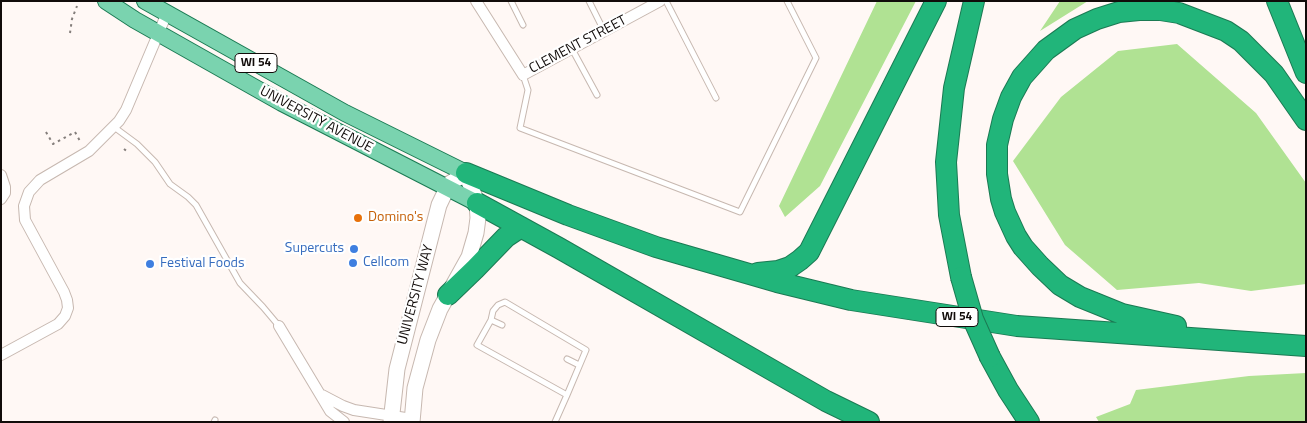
<!DOCTYPE html>
<html>
<head>
<meta charset="utf-8">
<style>
  body { margin:0 }
  #map { position:relative; width:1307px; height:423px; overflow:hidden; background:#fff8f5; font-family:"Titillium Web",sans-serif }
  canvas { display:block }
  .frame { position:absolute; inset:0; border:2px solid #110c0a; pointer-events:none }
</style>
</head>
<body>
<div id="map">
<canvas width="1307" height="423"></canvas>
<div class="frame"></div>
</div>
<script>
const c = document.querySelector('canvas').getContext('2d');
c.lineJoin = 'round';
function fill(path, color) { c.fillStyle = color; c.fill(path, 'evenodd'); }
const shape = rows => new Path2D(rows.map(r => 'M' + r).join(''));
function trace(path, color, width, dash) { c.strokeStyle = color; c.lineWidth = width; c.lineCap = dash ? 'butt' : 'round'; c.setLineDash(dash || []); c.stroke(path); }
function label(font, color, halo, rows, align = 'center') {
  c.font = font + ' "Titillium Web",sans-serif'; c.lineWidth = 4.5; c.setLineDash([]); c.textBaseline = 'middle'; c.strokeStyle = halo; c.fillStyle = color; for (const [text, x, y, turn = 0] of rows) {
    c.save(); c.translate(x, y); c.rotate((+turn || 0) * Math.PI / 180); c.textAlign = isNaN(turn) ? turn : align; if (halo) c.strokeText(text, 0, 0); c.fillText(text, 0, 0); c.restore();
  }
}
fill(shape([
  [877,1,916,1,820,186,785,217,779,206],
  [1060,1,1088,1,1040,31],
  [1177,44,1256,113,1306,183,1306,284,1251,291,1199,283,1117,290,1065,245,1013,161,1061,97,1118,51],
  [1306,373,1306,422,1099,422,1096,417,1130,404,1136,390,1249,376]
]), '#b0e293');
const service = shape([
  [511,1,523,25],
  [589,1,604,31],
  [666,1,716,98],
  [572,49,597,95],
  [523,75,528,90,520,128,740,212,816,58,787,1],
  [114,127,137,144,155,162,170,184,188,197,196,205,240,283,263,307,279,326],
  [491,320,502,325],
  [567,359,579,365],
  [214,422,215,420],
  [555,422,567,395,586,350,505,302,498,305,493,311,491,320,477,345,567,395]
]);
const minor = shape([
  [476,1,523,75,660,1],
  [1,175,5,187,5,193,1,199],
  [279,326,330,411,344,422],
  [1,355,58,324,65,316,68,308,67,300,64,292,25,220,24,206,29,192,40,180,89,151,119,121,126,110,167,13],
  [322,395,343,406,354,410,412,419]
]);
const secondary = shape([
  [391,422,397,369,439,205,449,184,466,173,477,203,478,218,476,233,469,257,440,309,428,340,415,388,412,422]
]);
const primary = shape([
  [106,1,135,20,282,103,477,203],
  [145,1,345,113,466,173]
]);
const motorway = shape([
  [1277,1,1306,73],
  [466,173,568,215,656,247,777,282,851,300,1017,326,1306,346],
  [477,203,559,248,826,401,869,422],
  [758,273,778,271,790,267,800,260,809,252,936,1],
  [961,277,949,215,946,162,954,88,974,1],
  [448,295,475,269,506,237,521,227],
  [1176,326,1122,314,1080,297,1060,285,1040,266,1023,247,1016,236,1005,212,1001,199,997,174,997,145,1003,119,1011,97,1022,77,1046,50,1075,29,1097,19,1119,12,1139,10,1160,10,1179,13,1226,31,1241,41,1274,74,1306,120],
  [990,357,1008,390,1029,422]
]);
trace(service, '#c7b8b0', 7);
trace(minor, '#c7b8b0', 12);
trace(secondary, '#c7b8b0', 17);
trace(primary, '#1b7a53', 18);
trace(motorway, '#1b7a53', 22);
trace(shape([
  [70,33,72,19,77,6],
  [46,132,53,144,75,132,80,141],
  [124,149,129,153]
]), '#847e7b', 2, [2.5, 4]);
trace(service, '#fff', 5);
trace(minor, '#fff', 10);
trace(secondary, '#fff', 15);
trace(primary, '#7ad3af', 16);
trace(motorway, '#21b57a', 20);
const motorwayBridge = shape([
  [961,277,973,319,990,357]
]);
trace(motorwayBridge, '#1b7a53', 22, []);
trace(motorwayBridge, '#21b57a', 20);
for (const [x, y, r, color] of [
  [358,218,5,"#e8710a"],
  [354,249,5,"#3f7fe0"],
  [353,263,5,"#3f7fe0"],
  [150,264,5,"#3f7fe0"]
]) { const dot = new Path2D(); dot.arc(x, y, r, 0, 2 * Math.PI); c.fillStyle = color; c.fill(dot); trace(dot, '#fff', 2); }
for (const [x, y, w] of [
  [256,63,42],
  [957,317,42]
]) { const box = new Path2D(); box.roundRect(x - w / 2, y - 9.5, w, 19, 4); c.fillStyle = '#fff'; c.fill(box); trace(box, '#110c0a', 1); }
label('bold 12px', '#110c0a', null, [
  ["WI 54",256,63],
  ["WI 54",957,317]
]);
label('14px', '#110c0a', '#fff', [
  ["CLEMENT STREET",578,45,-28],
  ["UNIVERSITY AVENUE",316,120,28],
  ["UNIVERSITY WAY",416,295,-75]
]);
label('14px', '#c56008', '#fff', [
  ["Domino's",368,218]
], 'left');
label('14px', '#366cbe', '#fff', [
  ["Supercuts",344,249,"right"],
  ["Cellcom",363,263],
  ["Festival Foods",160,264]
], 'left');
</script>
</body>
</html>
